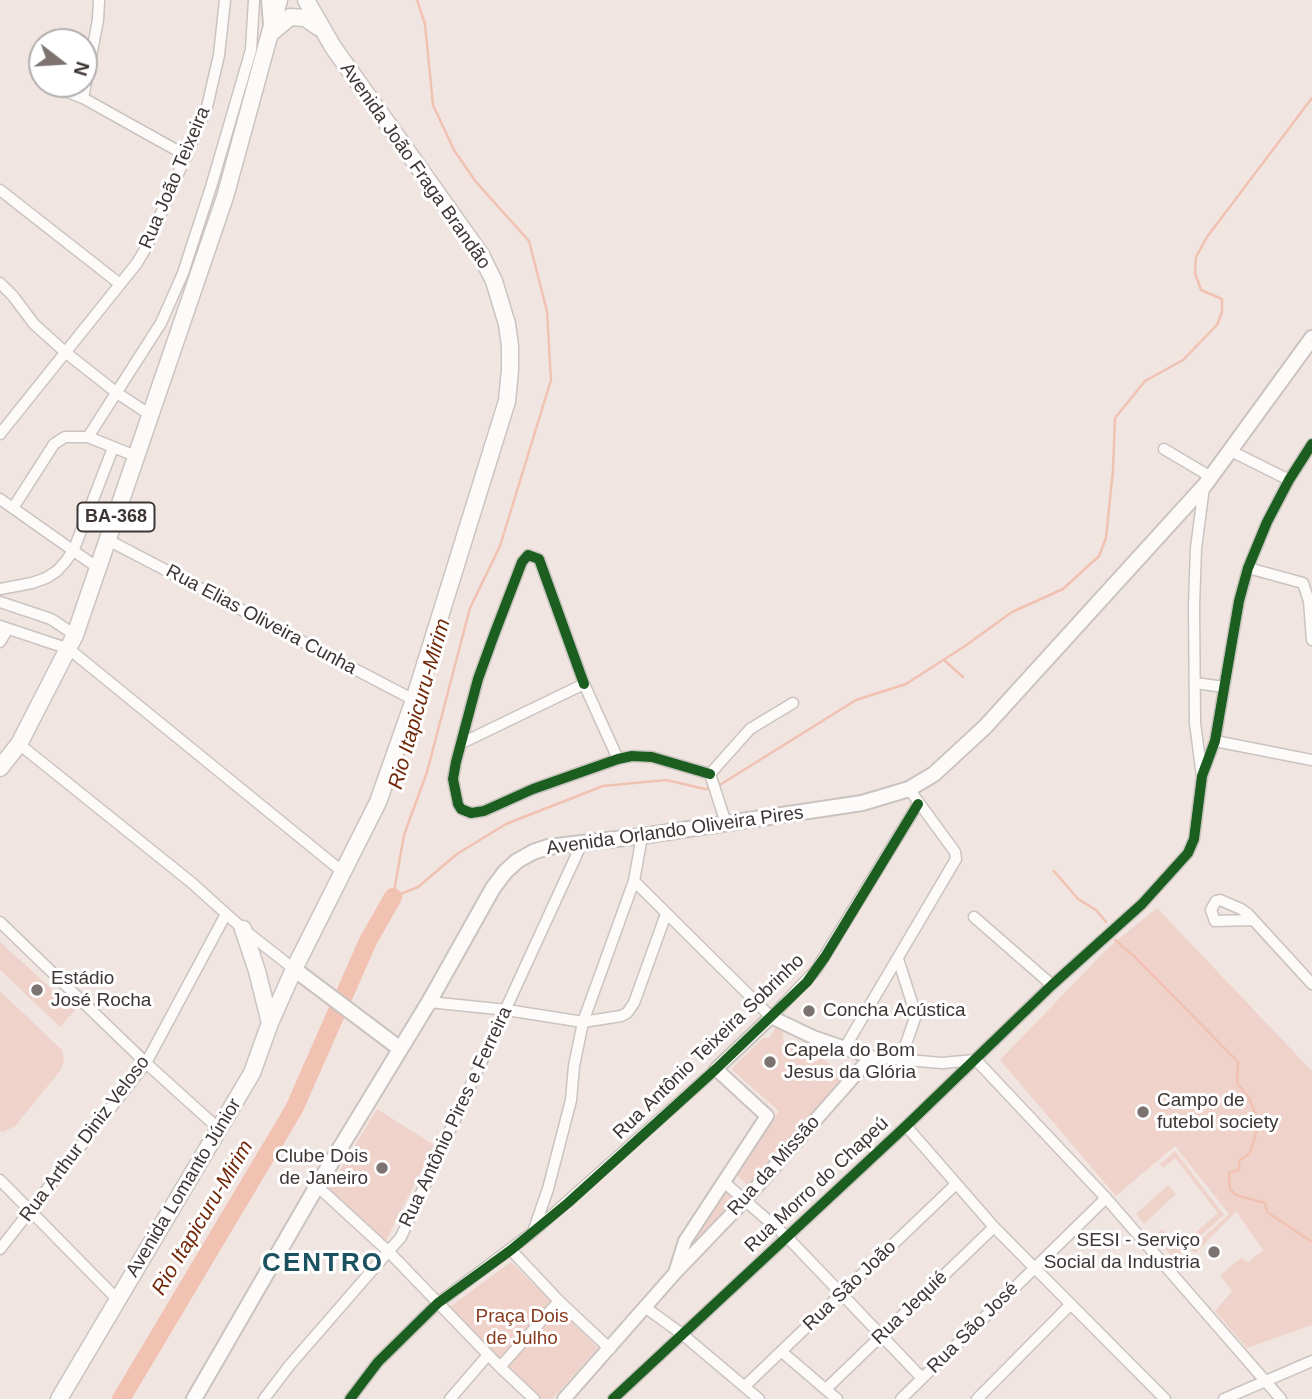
<!DOCTYPE html>
<html>
<head>
<meta charset="utf-8">
<style>
  body { margin:0 }
  #map { position:relative; width:1312px; height:1399px; overflow:hidden; background:#f0e5e1; font-family:Arial,sans-serif }
  canvas { display:block }
  .north { position:absolute; left:28px; top:28px; width:70px; height:70px; box-sizing:border-box; background:#fff; border:2px solid #b2afae; border-radius:50%; rotate:107deg; font-size:19px; font-weight:700; line-height:28px; text-align:center; color:#3e3634 }
  .north::after { content:''; display:block; margin:auto; width:24px; height:32px; background:#7c7371; clip-path:polygon(50% 0,100% 100%,50% 72%,0 100%) }
</style>
</head>
<body>
<div id="map">
<canvas width="1312" height="1399"></canvas>
<div class="north">N</div>
</div>
<script>
const c = document.querySelector('canvas').getContext('2d');
c.lineJoin = 'round';
function fill(path, color) { c.fillStyle = color; c.fill(path, 'evenodd'); }
const shape = rows => new Path2D(rows.map(r => 'M' + r).join(''));
function trace(path, color, width, dash) { c.strokeStyle = color; c.lineWidth = width; c.lineCap = dash ? 'butt' : 'round'; c.setLineDash(dash || []); c.stroke(path); }
function label(font, color, halo, rows, align = 'center') {
  c.font = font + ' Arial,sans-serif'; c.lineWidth = 6; c.setLineDash([]); c.textBaseline = 'middle'; c.strokeStyle = halo; c.fillStyle = color; for (const [text, x, y, turn = 0] of rows) {
    c.save(); c.translate(x, y); c.rotate((+turn || 0) * Math.PI / 180); c.textAlign = isNaN(turn) ? turn : align; if (halo) c.strokeText(text, 0, 0); c.fillText(text, 0, 0); c.restore();
  }
}
fill(shape([
  [1157,908,1312,1071,1312,1325,1247,1348,1215,1311,1232,1291,1220,1275,1241,1258,1248,1262,1263,1250,1235,1210,1235,1213,1195,1253,1191,1249,1229,1214,1175,1146,1116,1196,1000,1060,1109,947],
  [0,942,75,1010,60,1027,0,970],
  [0,991,62,1050,64,1061,60,1071,15,1126,3,1132,0,1131],
  [776,1025,782,1027,784,1043,816,1062,822,1058,846,1077,749,1187,735,1173,779,1111,731,1069,763,1038,770,1038],
  [377,1109,434,1145,386,1241,328,1190],
  [1175,1151,1224,1215,1174,1259,1155,1236,1162,1229,1178,1248,1218,1213,1175,1158,1163,1168,1160,1164],
  [1168,1185,1176,1194,1144,1224,1136,1214],
  [725,1189,738,1200,688,1255,685,1248],
  [511,1262,598,1348,552,1399,538,1399,447,1309]
]), '#efd3ca');
trace(shape([
  [945,661,963,677],
  [718,786,856,700,906,684,965,646,1012,612,1063,589,1099,556,1106,538,1113,470,1115,418,1145,381,1183,360,1217,325,1222,312,1222,299,1201,290,1195,273,1196,257,1207,237,1312,98],
  [1054,871,1078,899,1096,910,1106,922],
  [393,897,418,887,457,854,506,824,603,786,666,780,705,789,712,788],
  [393,897,404,835,427,772,470,608,500,546,551,380,547,311,529,241,476,182,454,150,433,105,425,24,417,0],
  [1115,940,1135,957,1238,1062,1237,1083,1249,1098,1259,1123,1250,1153,1239,1161,1239,1170,1229,1173,1230,1189,1236,1195,1265,1203,1267,1212,1312,1242]
]), '#f1c1b1', 2.5);
trace(shape([
  [121,1399,294,1109,368,941,393,897]
]), '#f1c1b1', 18);
const minor = shape([
  [48,84,83,98,187,156],
  [83,98,98,20,99,0],
  [0,190,120,284],
  [0,283,13,296,34,324,65,352,117,393,152,416],
  [0,434,137,263,147,246,207,107,219,55,225,0],
  [88,437,161,323,183,273,211,187,251,50,254,0],
  [1164,449,1211,477],
  [1231,451,1289,480],
  [0,499,98,568],
  [13,508,54,444,65,437,88,437,138,457],
  [108,540,414,700],
  [1248,568,1303,583,1309,601,1312,640],
  [0,589,32,583,46,578,57,571,66,561,74,549,113,448],
  [0,602,51,619,75,635],
  [0,626,69,649,344,873],
  [0,642,8,629],
  [1195,683,1224,687],
  [584,684,539,559,528,555,522,562,494,635,478,679,456,762,453,779,458,804,461,809,471,813,484,811,533,789,618,759,632,756,652,757,710,774],
  [1215,741,1312,760],
  [462,743,584,684,618,759],
  [19,744,192,883,243,929,294,969],
  [710,774,750,729,793,703],
  [710,774,726,823],
  [1202,776,1195,723,1194,606,1196,548,1204,487],
  [634,881,771,1017,816,970,918,804],
  [974,917,1052,985],
  [1253,920,1215,921,1211,910,1216,901,1220,900,1241,909,1248,914,1312,984],
  [0,922,146,1063,220,1130],
  [898,959,916,1015,900,1061],
  [429,1002,507,1010,583,1022,621,1016,627,1013,634,1003,666,914],
  [844,1049,956,859,955,852,909,789],
  [871,1057,942,1063,975,1060],
  [976,1060,1106,1198,1281,1399],
  [906,1126,994,1227,1165,1399],
  [0,1180,117,1299],
  [725,1183,787,1237,922,1378],
  [317,1186,389,1252,500,1367,534,1399],
  [533,1232,548,1189,571,1100,574,1066,583,1022,634,881,642,836],
  [0,1249,146,1063,226,914],
  [511,1250,559,1301,610,1349],
  [646,1308,682,1334,759,1399],
  [782,1352,837,1399],
  [500,1367,559,1301],
  [745,1386,955,1185],
  [826,1389,994,1227],
  [264,1399,289,1366,401,1237,582,843],
  [350,1399,378,1362,438,1303,533,1232,716,1069],
  [450,1399,488,1355],
  [613,1399,906,1126,1052,985,1142,904,1188,853,1194,839,1202,776,1215,741,1239,601,1248,568,1267,522,1289,480,1312,444],
  [901,1399,1106,1198],
  [977,1399,1070,1305],
  [1224,1399,1312,1361]
]);
const tertiary = shape([
  [268,0,270,24],
  [564,1399,675,1273,745,1200,871,1057,813,1037,771,1017,716,1069,767,1116,685,1241,675,1273]
]);
const secondary = shape([
  [294,969,399,1048],
  [194,1399,317,1186,429,1002,493,888,505,872,517,861,533,852,548,847,642,836,862,803,909,789,934,774,985,727,1205,485,1312,338]
]);
const primary = shape([
  [270,34,290,17,305,18,318,27],
  [0,768,19,744,75,635,225,197,279,0],
  [243,929,257,971,270,1023],
  [59,1399,252,1073,270,1023,294,969,378,802,414,700,507,401,510,370,510,346,507,324,494,281,481,255,333,47,306,0]
]);
trace(minor, '#cbc3bf', 13);
trace(tertiary, '#cbc3bf', 16);
trace(secondary, '#cbc3bf', 18);
trace(primary, '#cbc3bf', 19);
trace(minor, '#fdfbfa', 10);
trace(tertiary, '#fdfbfa', 12);
trace(secondary, '#fdfbfa', 14);
trace(primary, '#fdfbfa', 16);
trace(shape([
  [584,684,539,559,528,555,522,562,494,635,478,679,456,762,453,779,458,804,461,809,471,813,484,811,533,789,618,759,632,756,652,757,710,774],
  [350,1399,378,1362,438,1303,511,1250,568,1203,716,1069,807,982,825,957,918,804],
  [613,1399,906,1126,1052,985,1142,904,1188,853,1194,839,1202,776,1215,741,1239,601,1248,568,1267,522,1289,480,1312,444]
]), '#1b5e20', 10);
for (const [x, y, r, color] of [
  [37,990,7,"#7c7371"],
  [809,1011,7,"#7c7371"],
  [770,1062,7,"#7c7371"],
  [1143,1112,7,"#7c7371"],
  [382,1168,7,"#7c7371"],
  [1214,1252,7,"#7c7371"]
]) { const dot = new Path2D(); dot.arc(x, y, r, 0, 2 * Math.PI); c.fillStyle = color; c.fill(dot); trace(dot, '#fff', 2.5); }
for (const [x, y, w] of [
  [116,517,77]
]) { const box = new Path2D(); box.roundRect(x - w / 2, y - 14.5, w, 29, 5); c.fillStyle = '#fff'; c.fill(box); trace(box, '#3e3634', 2); }
label('bold 18px', '#3e3634', null, [
  ["BA-368",116,517]
]);
label('19px', '#3e3634', '#fff', [
  ["Avenida João Fraga Brandão",415,166,55],
  ["Rua João Teixeira",175,178,-67],
  ["Rua Elias Oliveira Cunha",261,620,28],
  ["Avenida Orlando Oliveira Pires",675,831,-8],
  ["Rua Antônio Teixeira Sobrinho",709,1047,-44],
  ["Rua Antônio Pires e Ferreira",456,1117,-65],
  ["Rua Arthur Diniz Veloso",85,1139,-53],
  ["Rua da Missão",774,1166,-48],
  ["Rua Morro do Chapeú",817,1185,-43],
  ["Avenida Lomanto Júnior",184,1188,-59],
  ["Rua São João",850,1286,-44],
  ["Rua Jequié",910,1308,-44],
  ["Rua São José",973,1328,-45]
]);
label('19px', '#3e3634', '#fff', [
  ["Estádio",51,979],
  ["José Rocha",51,1001],
  ["Concha Acústica",823,1011],
  ["Capela do Bom",784,1051],
  ["Jesus da Glória",784,1073],
  ["Campo de",1157,1101],
  ["futebol society",1157,1123],
  ["Clube Dois",368,1157,"right"],
  ["de Janeiro",368,1179,"right"],
  ["SESI - Serviço",1200,1241,"right"],
  ["Social da Industria",1200,1263,"right"]
], 'left');
label('19px', '#883c21', '#fff', [
  ["Praça Dois",522,1317],
  ["de Julho",522,1339]
]);
label('italic 21px', '#72280a', '#fff', [
  ["Rio Itapicuru-Mirim",420,704,-74],
  ["Rio Itapicuru-Mirim",203,1218,-59]
]);
c.letterSpacing = '2px';
label('bold 26px', '#1c5160', '#fff', [
  ["CENTRO",323,1264]
]);
c.letterSpacing = '0px';
</script>
</body>
</html>
